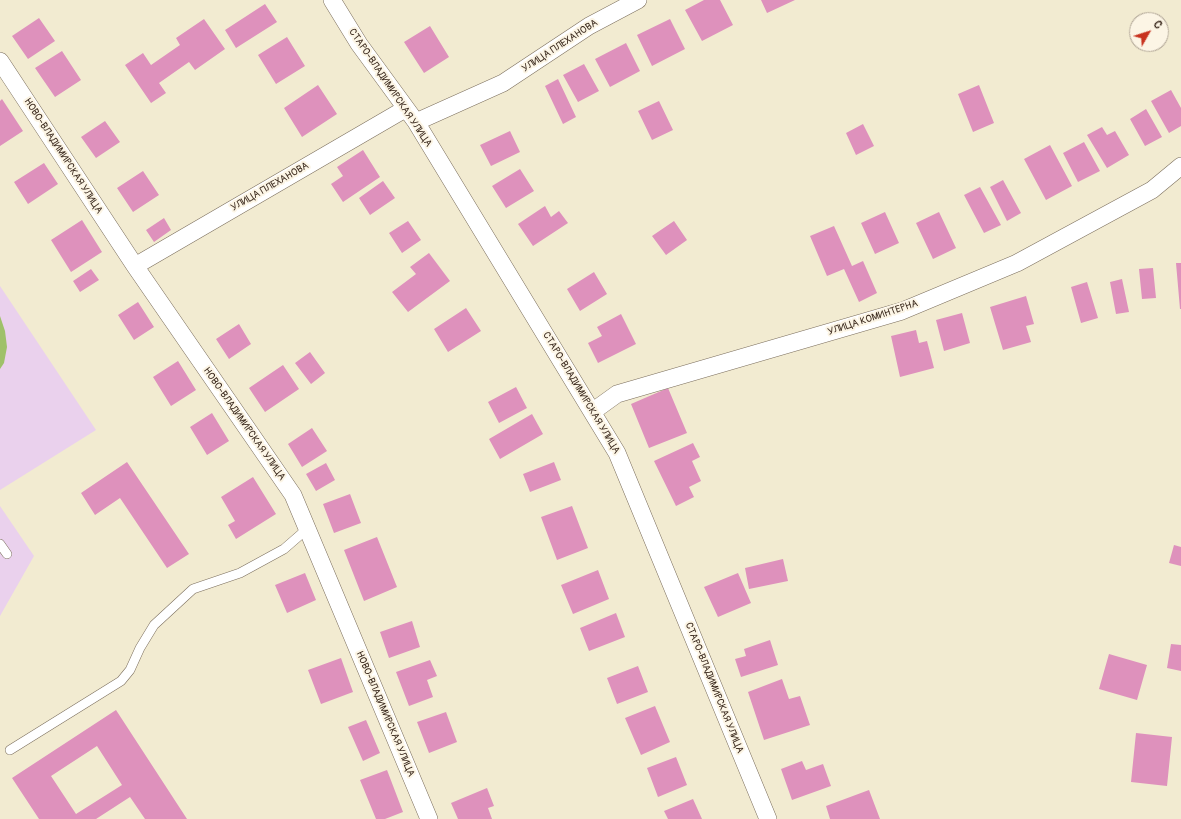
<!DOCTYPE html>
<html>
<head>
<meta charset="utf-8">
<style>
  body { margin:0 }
  #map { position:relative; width:1181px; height:819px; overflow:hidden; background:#f2ebd1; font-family:Pangolin,sans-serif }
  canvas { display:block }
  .north { position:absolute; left:1129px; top:12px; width:40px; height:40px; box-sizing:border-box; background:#fcf5e5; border:1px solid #afa495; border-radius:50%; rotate:51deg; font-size:11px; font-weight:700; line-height:16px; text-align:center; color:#3b2a1e }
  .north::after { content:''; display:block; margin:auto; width:14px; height:18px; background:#c8321e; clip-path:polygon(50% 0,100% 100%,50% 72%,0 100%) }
</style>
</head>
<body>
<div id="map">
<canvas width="1181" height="819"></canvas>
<div class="north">С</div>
</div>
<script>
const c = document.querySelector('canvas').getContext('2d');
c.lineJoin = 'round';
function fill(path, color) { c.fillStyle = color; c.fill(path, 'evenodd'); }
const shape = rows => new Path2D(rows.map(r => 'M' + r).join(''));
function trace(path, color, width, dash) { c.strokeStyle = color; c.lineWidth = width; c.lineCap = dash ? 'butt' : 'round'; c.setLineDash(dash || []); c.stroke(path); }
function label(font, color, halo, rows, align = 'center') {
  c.font = font + ' Pangolin,sans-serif'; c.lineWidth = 4; c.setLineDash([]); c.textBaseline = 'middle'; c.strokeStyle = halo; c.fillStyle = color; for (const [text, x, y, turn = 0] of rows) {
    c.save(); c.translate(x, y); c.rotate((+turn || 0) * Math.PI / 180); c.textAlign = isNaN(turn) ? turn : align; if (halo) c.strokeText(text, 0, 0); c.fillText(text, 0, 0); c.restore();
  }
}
fill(shape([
  [0,286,96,430,0,490],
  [0,506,34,556,0,616]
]), '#ead1ed');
fill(shape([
  [0,316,5,331,7,347,4,363,0,369]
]), '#9fc16a');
fill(shape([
  [704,0,720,0,733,25,702,41,685,10],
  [761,0,795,0,767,13],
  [265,4,277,22,236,48,225,30],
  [39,18,55,41,28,59,12,36],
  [204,19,225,49,195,70,189,62,159,83,166,93,151,103,125,65,143,53,151,65,180,45,176,38],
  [670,19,685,49,652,66,637,35],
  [430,26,449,57,424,73,404,42],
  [287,37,305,66,276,84,258,55],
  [626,43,640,71,610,87,595,59],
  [62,51,81,80,55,97,35,68],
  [584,64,599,91,578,102,563,75],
  [558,79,576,117,563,124,545,86],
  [318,85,337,114,302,137,284,108],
  [979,85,994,123,973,132,958,94],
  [1171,90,1181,108,1181,126,1169,133,1151,101],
  [2,99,23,131,0,146,0,101],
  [659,101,673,130,652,140,638,111],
  [1146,109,1162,137,1145,146,1130,119],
  [105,121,120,142,96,158,81,137],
  [863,124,874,146,856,155,846,133],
  [1102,127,1107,135,1115,131,1129,155,1107,168,1087,135],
  [510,131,520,152,491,166,480,145],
  [1084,142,1100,171,1078,182,1063,153],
  [1050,145,1072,186,1046,200,1024,159],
  [363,150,380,177,343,202,331,184,343,176,337,167],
  [44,163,58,184,28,204,14,182],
  [520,169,534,191,506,208,492,186],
  [143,171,159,195,133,212,117,188],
  [1003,180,1021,213,1007,221,990,187],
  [383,181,395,198,370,215,359,198],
  [980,187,1001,225,984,233,964,195],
  [545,206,551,217,559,211,568,223,533,246,518,224],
  [885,212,899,243,875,254,861,223],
  [939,212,956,248,933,259,916,223],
  [164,218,171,230,154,242,146,230],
  [82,220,102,252,71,272,51,240],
  [408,221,421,240,402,253,389,233],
  [674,221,687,240,666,255,652,236],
  [834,226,852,266,863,261,877,293,859,302,844,269,827,276,810,236],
  [429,253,450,281,408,312,392,292,416,274,410,267],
  [1176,263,1181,263,1181,309,1180,309],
  [1153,268,1156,298,1142,299,1139,269],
  [91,269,99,280,80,292,73,281],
  [594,272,607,294,580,311,567,289],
  [1122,279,1129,312,1116,314,1110,282],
  [1087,282,1098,318,1081,323,1071,287],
  [1026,296,1034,324,1026,326,1031,342,1003,350,990,307],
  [138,302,154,327,134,340,118,315],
  [466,308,481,331,448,352,434,329],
  [962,313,970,343,944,351,936,320],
  [621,314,636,344,598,363,588,343,602,336,597,327],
  [239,324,251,344,229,359,216,339],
  [916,330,919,343,927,341,934,368,900,377,891,336],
  [310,352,325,373,311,384,295,363],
  [178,361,196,390,171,406,153,377],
  [283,365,299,389,265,412,249,388],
  [516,387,527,408,499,423,488,402],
  [668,388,687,433,649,448,631,404],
  [212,413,229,441,207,455,190,427],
  [532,414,543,434,500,459,489,439],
  [312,428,327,451,302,467,288,444],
  [693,443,700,457,692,461,701,481,689,487,694,497,676,506,654,461],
  [127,462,189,554,167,568,120,498,95,515,81,493],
  [554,462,561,480,530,492,523,474],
  [326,463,335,480,316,491,306,474],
  [253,477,276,514,236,539,228,525,235,521,221,497],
  [350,494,361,523,334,533,323,504],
  [572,506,588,548,557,560,541,517],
  [377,537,397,587,364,601,344,550],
  [1174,545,1181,547,1181,566,1169,563],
  [783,559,788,581,749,589,745,568],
  [598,570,609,599,573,614,561,585],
  [305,573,316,600,287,613,275,585],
  [738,573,751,603,718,617,704,587],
  [616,613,625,637,589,651,580,628],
  [412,621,420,647,389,658,380,632],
  [770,640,778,665,741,677,735,659,746,656,744,649],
  [1171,644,1181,645,1181,671,1167,668],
  [1109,654,1147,665,1137,700,1099,689],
  [341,658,353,692,321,704,308,670],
  [430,660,437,676,427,680,433,697,409,706,396,672],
  [638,666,648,692,617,704,607,678],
  [782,679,789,699,800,696,810,725,764,740,748,692],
  [655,706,670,742,641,755,625,718],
  [116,710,187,819,145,819,130,797,96,819,39,819,12,778],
  [97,746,122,785,76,814,51,776],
  [446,712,457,742,429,753,417,722],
  [366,720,380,753,363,761,348,727],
  [1136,733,1172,737,1167,786,1131,782],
  [676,757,687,785,658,797,647,768],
  [802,761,806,770,823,764,831,786,792,800,781,769],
  [387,770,403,812,385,819,376,819,360,780],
  [487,788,494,806,488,808,492,819,458,819,451,803],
  [869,790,880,819,830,819,826,806],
  [693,799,702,819,668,819,664,811]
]), '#de91bc');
const service = shape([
  [0,544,7,554],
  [10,750,121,681,130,670,140,648,154,625,193,589,240,573,284,549,307,529]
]);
const minor = shape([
  [332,0,359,44,416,122,617,453,768,819],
  [0,61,135,266,293,495,429,819],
  [416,122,503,83,589,26,638,0],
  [135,266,405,109],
  [592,412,617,394,902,311,1017,263,1152,190,1181,166]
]);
trace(service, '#7b6e5d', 10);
trace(minor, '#7b6e5d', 18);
trace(service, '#fff', 9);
trace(minor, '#fff', 17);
label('10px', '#3b2a1e', '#fcf5e5', [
  ["УЛИЦА ПЛЕХАНОВА",560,46,-33],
  ["СТАРО-ВЛАДИМИРСКАЯ УЛИЦА",390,88,56],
  ["НОВО-ВЛАДИМИРСКАЯ УЛИЦА",63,156,57],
  ["УЛИЦА ПЛЕХАНОВА",270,187,-30],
  ["УЛИЦА КОМИНТЕРНА",873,318,-18],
  ["СТАРО-ВЛАДИМИРСКАЯ УЛИЦА",581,393,59],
  ["НОВО-ВЛАДИМИРСКАЯ УЛИЦА",244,424,55],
  ["СТАРО-ВЛАДИМИРСКАЯ УЛИЦА",714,688,68],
  ["НОВО-ВЛАДИМИРСКАЯ УЛИЦА",385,714,67]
]);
</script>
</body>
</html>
